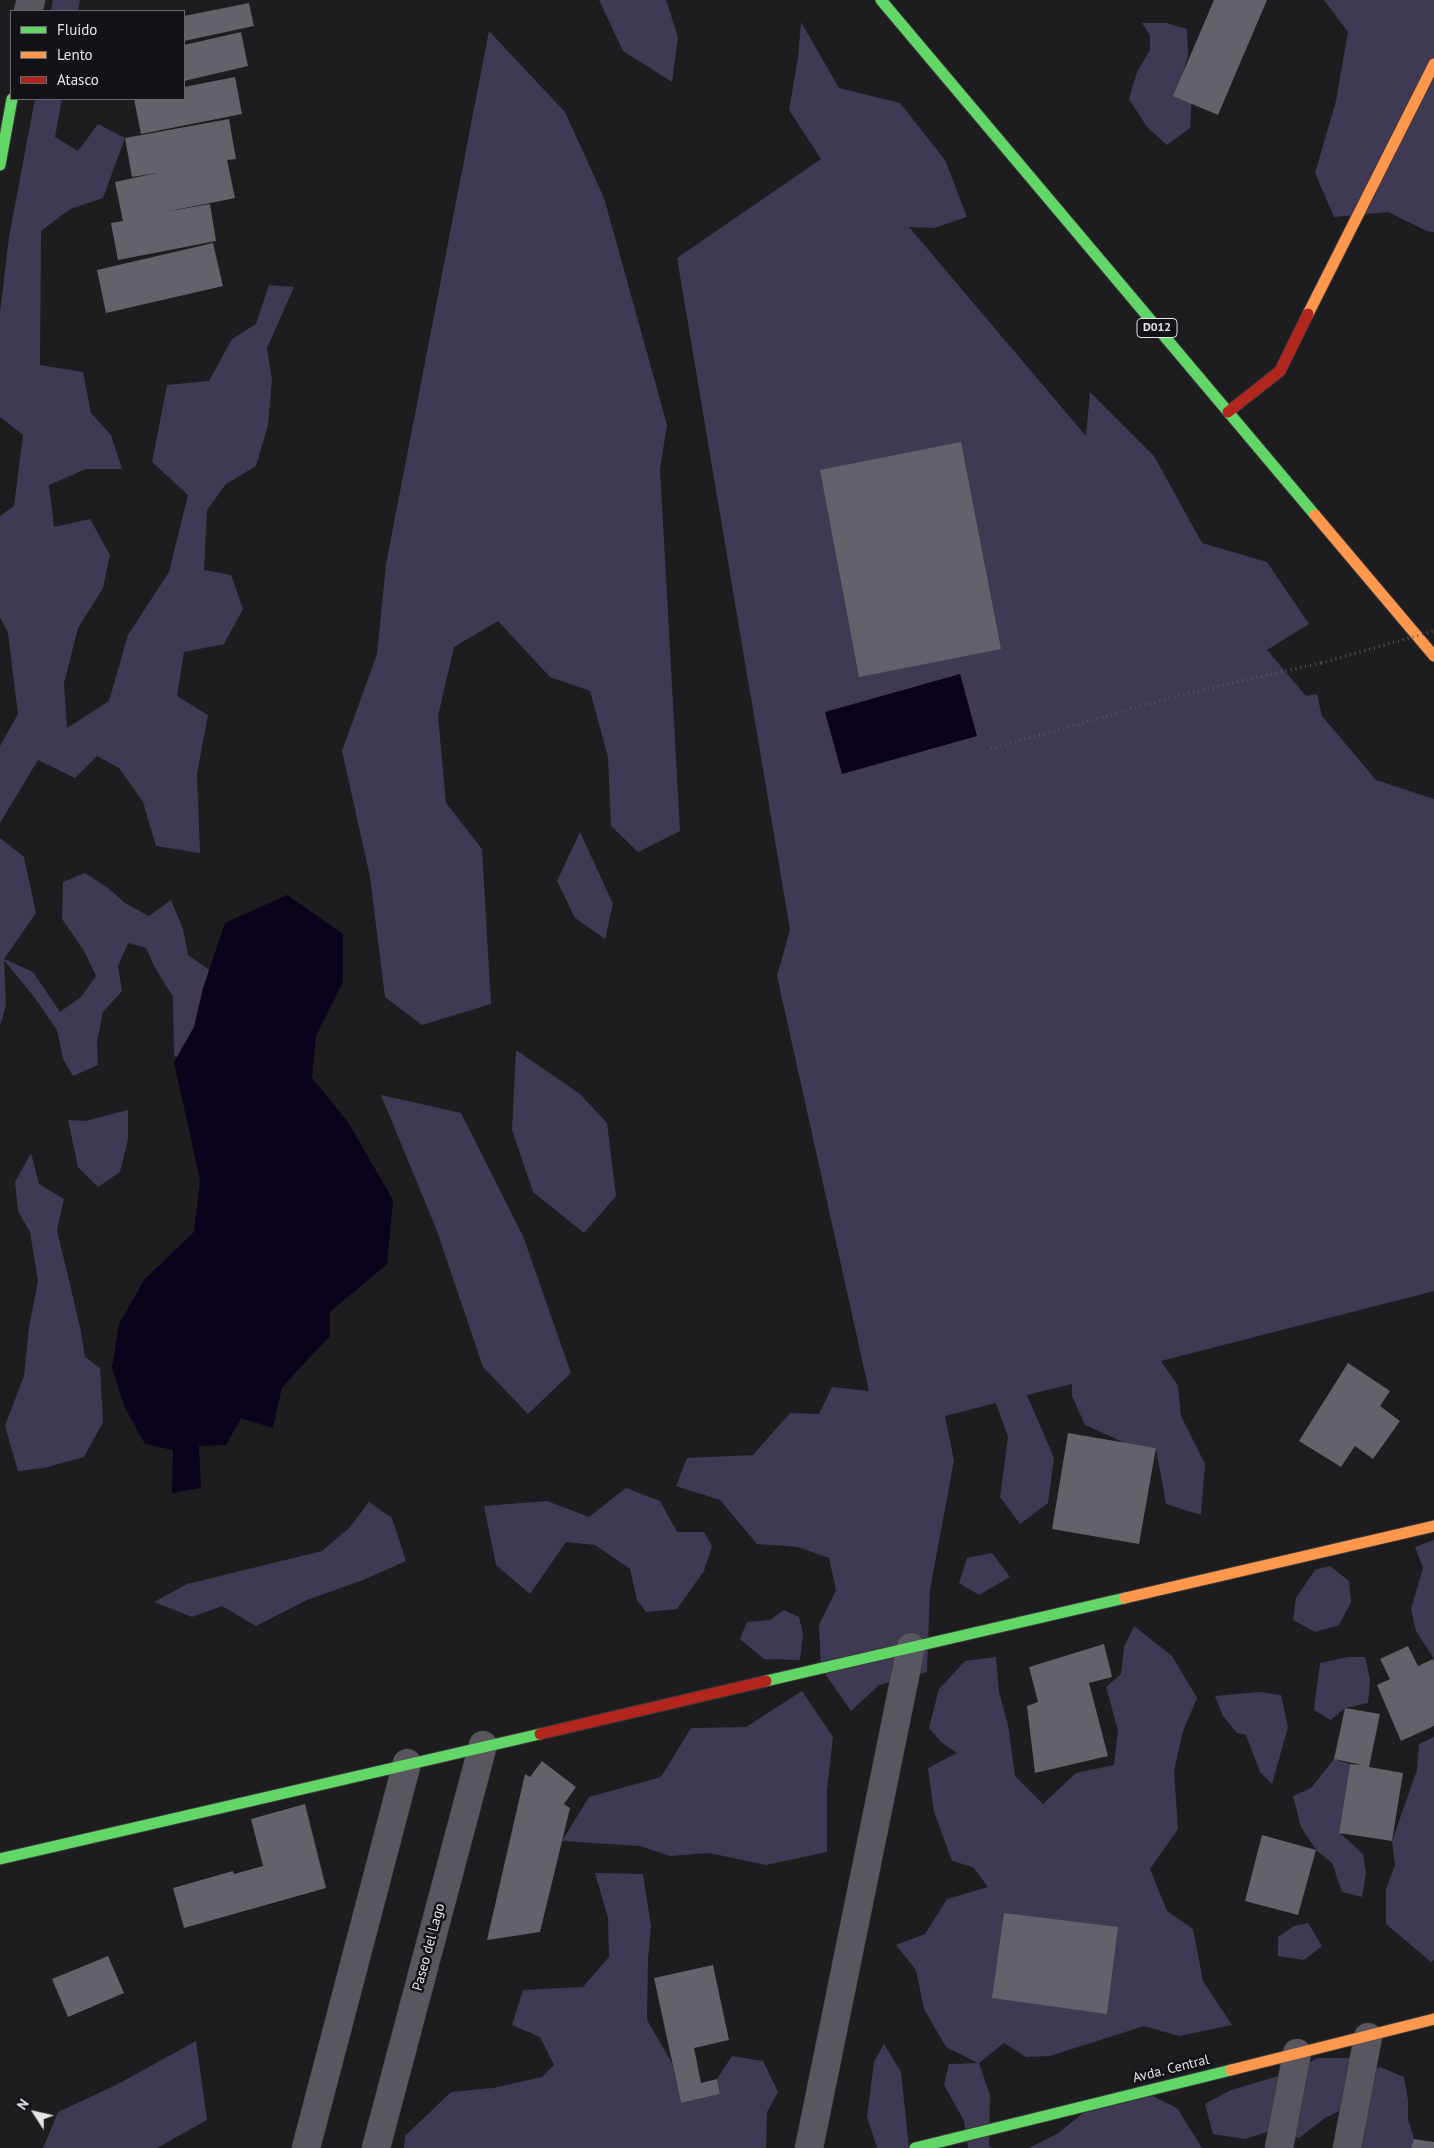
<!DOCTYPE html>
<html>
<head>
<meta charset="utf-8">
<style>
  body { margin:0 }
  #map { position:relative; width:1434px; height:2148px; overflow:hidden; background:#1d1c1e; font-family:"PT Sans",sans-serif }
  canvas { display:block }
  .legend { position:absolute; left:10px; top:10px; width:175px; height:90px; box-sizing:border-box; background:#131216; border:1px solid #67666a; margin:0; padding:6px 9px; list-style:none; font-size:15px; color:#e6e5e8 }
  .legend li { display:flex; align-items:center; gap:10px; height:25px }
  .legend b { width:25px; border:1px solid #67666a }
  .north { position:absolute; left:10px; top:2088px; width:50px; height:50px; -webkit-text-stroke:4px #131216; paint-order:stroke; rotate:305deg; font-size:14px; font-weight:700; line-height:20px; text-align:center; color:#e6e5e8 }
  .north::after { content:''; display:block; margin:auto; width:18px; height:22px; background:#e6e5e8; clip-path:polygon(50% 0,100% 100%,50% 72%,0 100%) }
</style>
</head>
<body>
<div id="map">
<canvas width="1434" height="2148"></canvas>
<ul class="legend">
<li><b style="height:6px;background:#63d668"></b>Fluido</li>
<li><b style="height:6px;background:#ff974d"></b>Lento</li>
<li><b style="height:6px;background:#b3261e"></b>Atasco</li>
</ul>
<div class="north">N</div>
</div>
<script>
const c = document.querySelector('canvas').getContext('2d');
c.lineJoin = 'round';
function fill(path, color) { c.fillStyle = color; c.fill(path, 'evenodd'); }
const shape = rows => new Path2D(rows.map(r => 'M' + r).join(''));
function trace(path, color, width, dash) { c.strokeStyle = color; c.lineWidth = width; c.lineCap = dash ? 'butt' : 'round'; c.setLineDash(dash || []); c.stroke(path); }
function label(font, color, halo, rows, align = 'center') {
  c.font = font + ' "PT Sans",sans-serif'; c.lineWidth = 5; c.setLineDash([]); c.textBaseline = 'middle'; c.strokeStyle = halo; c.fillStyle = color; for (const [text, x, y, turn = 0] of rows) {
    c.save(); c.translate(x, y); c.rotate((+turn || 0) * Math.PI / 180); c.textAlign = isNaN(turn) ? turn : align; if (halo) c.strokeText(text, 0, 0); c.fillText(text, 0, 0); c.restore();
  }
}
fill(shape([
  [53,0,80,0,78,11,51,11],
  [599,0,666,0,678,37,672,82,623,51],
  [1324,0,1434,0,1434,232,1427,231,1388,212,1334,217,1315,173,1336,101,1348,32],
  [801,22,839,88,900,103,945,160,967,217,934,228,909,227,1086,436,1090,392,1154,456,1202,543,1267,562,1309,624,1267,650,1306,696,1317,694,1322,716,1376,780,1434,799,1434,1291,1161,1361,1178,1386,1181,1416,1205,1464,1201,1515,1166,1504,1156,1448,1125,1443,1085,1425,1072,1396,1072,1384,1027,1395,1054,1458,1048,1503,1020,1524,1000,1497,1008,1437,996,1403,945,1416,954,1461,930,1589,927,1672,879,1685,851,1711,821,1668,819,1625,836,1590,829,1558,798,1547,757,1544,720,1500,676,1486,687,1458,753,1455,790,1413,819,1414,832,1387,869,1391,777,976,790,930,677,258,821,159,789,110,798,58],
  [1142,23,1167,23,1187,29,1188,56,1181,78,1192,97,1190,128,1167,145,1147,127,1129,99,1137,72,1150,50,1150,35],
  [489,31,565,112,604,198,667,425,660,469,680,831,638,852,611,826,608,757,590,691,550,677,498,621,454,647,438,716,446,803,482,849,491,1004,422,1025,385,997,370,877,342,751,377,654,386,564],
  [35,99,62,99,55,137,78,151,98,124,125,138,103,198,70,209,41,231,40,365,83,372,91,413,111,435,122,469,86,469,49,485,54,527,90,519,110,555,103,588,78,628,64,683,67,728,109,701,128,635,169,572,188,495,152,462,167,385,209,381,232,339,256,324,269,285,294,287,267,348,272,380,268,425,256,466,226,484,207,510,204,570,231,575,243,609,224,644,184,652,177,696,208,715,197,774,200,853,156,846,143,802,119,768,97,756,75,778,38,760,0,823,0,746,18,714,8,633,0,617,0,516,14,506,23,435,0,417,0,313,9,237],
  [580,832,613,904,605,939,575,918,557,881],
  [0,838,24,857,36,913,4,959,33,972,60,1012,81,997,96,976,83,949,62,919,63,882,85,873,108,888,125,903,149,916,171,900,183,929,188,955,222,979,192,1068,174,1055,173,997,154,966,146,948,128,943,118,966,122,991,103,1012,97,1041,98,1065,73,1076,63,1059,57,1030,35,998,4,960,6,1005,0,1026],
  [516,1050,580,1094,607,1123,616,1196,584,1233,533,1192,512,1130],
  [381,1095,461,1113,523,1236,571,1373,528,1414,483,1367,437,1231],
  [128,1110,128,1139,120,1172,98,1187,78,1167,68,1120,85,1121],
  [31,1153,39,1184,64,1199,57,1230,80,1327,85,1357,100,1368,103,1422,84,1457,44,1468,18,1471,5,1426,24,1376,29,1327,38,1281,30,1232,18,1211,15,1182],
  [626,1488,660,1501,677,1532,704,1532,712,1546,704,1571,677,1609,646,1612,637,1600,630,1569,595,1545,566,1542,530,1594,496,1565,484,1506,547,1501,589,1517],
  [369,1502,392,1518,406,1561,363,1580,307,1600,256,1626,222,1606,192,1617,154,1602,187,1584,322,1551,349,1528],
  [1434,1540,1434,1659,1416,1631,1411,1609,1423,1568,1415,1547],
  [992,1553,1010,1577,979,1595,959,1583,967,1558],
  [1330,1566,1349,1581,1351,1602,1339,1625,1315,1632,1293,1620,1296,1598,1315,1570],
  [784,1610,799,1617,803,1634,800,1660,764,1659,740,1639,747,1622,770,1620],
  [1134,1626,1172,1656,1197,1698,1183,1731,1174,1771,1178,1829,1150,1869,1167,1911,1193,1929,1203,1981,1232,2025,1179,2036,1144,2026,1050,2056,1026,2057,1004,2043,979,2063,990,2095,989,2146,992,2148,968,2148,964,2121,944,2085,949,2064,978,2063,946,2047,924,2009,916,1970,896,1945,925,1934,947,1899,988,1887,973,1867,952,1861,934,1812,928,1768,957,1753,941,1742,929,1728,939,1689,965,1661,996,1657,999,1692,1008,1725,1015,1776,1043,1804,1076,1773,1114,1765,1118,1730,1106,1687,1121,1674,1124,1647],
  [1348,1657,1365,1657,1370,1680,1368,1703,1345,1708,1331,1720,1314,1710,1320,1663],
  [802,1691,833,1737,827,1790,827,1852,766,1865,709,1853,670,1856,640,1846,562,1841,589,1797,661,1777,691,1728,746,1727],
  [1260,1692,1281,1695,1288,1727,1272,1784,1260,1772,1246,1735,1237,1733,1223,1716,1215,1696],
  [1434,1737,1434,1960,1431,1962,1386,1924,1386,1889,1395,1865,1392,1841,1417,1770,1419,1744],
  [1334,1759,1350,1764,1339,1832,1363,1854,1366,1873,1362,1897,1342,1892,1332,1863,1316,1850,1301,1827,1293,1796,1311,1788],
  [595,1873,643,1874,651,1926,648,1959,647,2020,672,2063,681,2103,720,2094,717,2079,732,2056,763,2061,778,2092,767,2112,766,2148,404,2148,405,2136,451,2092,493,2088,542,2077,554,2065,540,2037,512,2025,523,1990,583,1987,609,1957,608,1918],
  [1308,1923,1322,1946,1304,1960,1278,1956,1278,1937,1294,1926],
  [196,2041,207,2120,157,2148,43,2148,58,2112,118,2084],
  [884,2044,901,2072,909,2148,877,2148,867,2117,874,2062],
  [1318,2058,1350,2058,1361,2074,1380,2067,1404,2077,1408,2100,1408,2119,1414,2139,1411,2148,1361,2148,1354,2104,1325,2118,1299,2138,1274,2130,1244,2139,1213,2134,1205,2104,1231,2090,1282,2075],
  [1142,2091,1177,2108,1202,2148,1029,2148,1057,2134,1096,2103]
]), '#403954');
fill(shape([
  [960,674,977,736,842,774,825,712],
  [287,895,343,934,343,982,316,1036,312,1078,348,1122,393,1200,387,1264,330,1312,330,1336,282,1387,273,1428,241,1418,226,1445,199,1446,201,1488,172,1493,173,1450,145,1444,125,1408,112,1368,119,1324,144,1280,194,1232,200,1180,174,1062,194,1027,203,988,225,923]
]), '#0b031b');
fill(shape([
  [1214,0,1267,0,1218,115,1173,96],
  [249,3,254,26,184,41,184,16],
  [241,32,248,66,184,81,184,45],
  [235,77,242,114,141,134,134,99,184,99,184,87],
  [229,119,236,159,227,160,235,198,165,212,210,204,216,241,118,260,111,223,123,221,115,182,157,173,132,177,125,138],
  [213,243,223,286,106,313,97,270],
  [961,442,1001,649,859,677,820,470],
  [1348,1363,1390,1391,1380,1406,1400,1421,1373,1459,1355,1446,1341,1467,1299,1441],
  [1068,1433,1156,1448,1139,1544,1052,1529],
  [1104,1644,1112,1677,1089,1683,1108,1756,1035,1773,1027,1706,1038,1702,1029,1667],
  [1408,1646,1418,1666,1433,1659,1434,1662,1434,1726,1401,1741,1377,1685,1390,1679,1380,1659],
  [1345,1708,1380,1714,1369,1767,1403,1773,1392,1841,1339,1833,1350,1764,1362,1765,1334,1759],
  [542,1761,576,1787,564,1804,570,1808,540,1932,487,1940,525,1774,530,1777],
  [305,1804,326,1888,184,1928,173,1888,233,1871,234,1874,263,1866,251,1819],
  [1262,1835,1316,1850,1298,1915,1245,1901],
  [1004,1913,1118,1927,1107,2014,992,1998],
  [108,1956,124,1993,68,2017,52,1979],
  [713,1965,729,2040,694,2048,701,2083,717,2079,720,2094,681,2103,654,1978],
  [1414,2139,1434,2142,1434,2148,1411,2148]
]), '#63616a');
const street = shape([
  [28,11,31,0],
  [306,2148,407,1763],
  [376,2148,483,1745],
  [809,2148,911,1647],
  [1279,2148,1297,2053],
  [1347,2148,1368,2037]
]);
const fast = shape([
  [881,0,1315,515],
  [0,165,12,99],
  [766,1681,1125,1598],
  [0,1859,540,1734],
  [915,2148,1231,2070]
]);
const slow = shape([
  [1308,314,1434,64],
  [1315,515,1434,656],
  [1125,1598,1434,1526],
  [1231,2070,1434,2019]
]);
const jam = shape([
  [1228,412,1280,371,1308,314],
  [540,1734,766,1681]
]);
trace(street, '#39383a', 29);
trace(fast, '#39383a', 13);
trace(slow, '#39383a', 13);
trace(jam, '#39383a', 13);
trace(shape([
  [991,749,1180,695,1321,663]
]), '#58565c', 3, [1, 4]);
trace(street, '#59565f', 28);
trace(fast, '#63d668', 11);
trace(slow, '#ff974d', 11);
trace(jam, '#b3261e', 11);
trace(shape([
  [1321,663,1434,631]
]), '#58565c', 3, [1, 4]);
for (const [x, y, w] of [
  [1157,328,40]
]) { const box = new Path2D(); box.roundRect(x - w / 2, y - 9.5, w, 19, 4); c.fillStyle = '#131216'; c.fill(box); trace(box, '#e6e5e8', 1); }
label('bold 12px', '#e6e5e8', null, [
  ["D012",1157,328]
]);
label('14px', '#e6e5e8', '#131216', [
  ["Paseo del Lago",429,1947,-75],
  ["Avda. Central",1171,2069,-14]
]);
</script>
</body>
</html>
